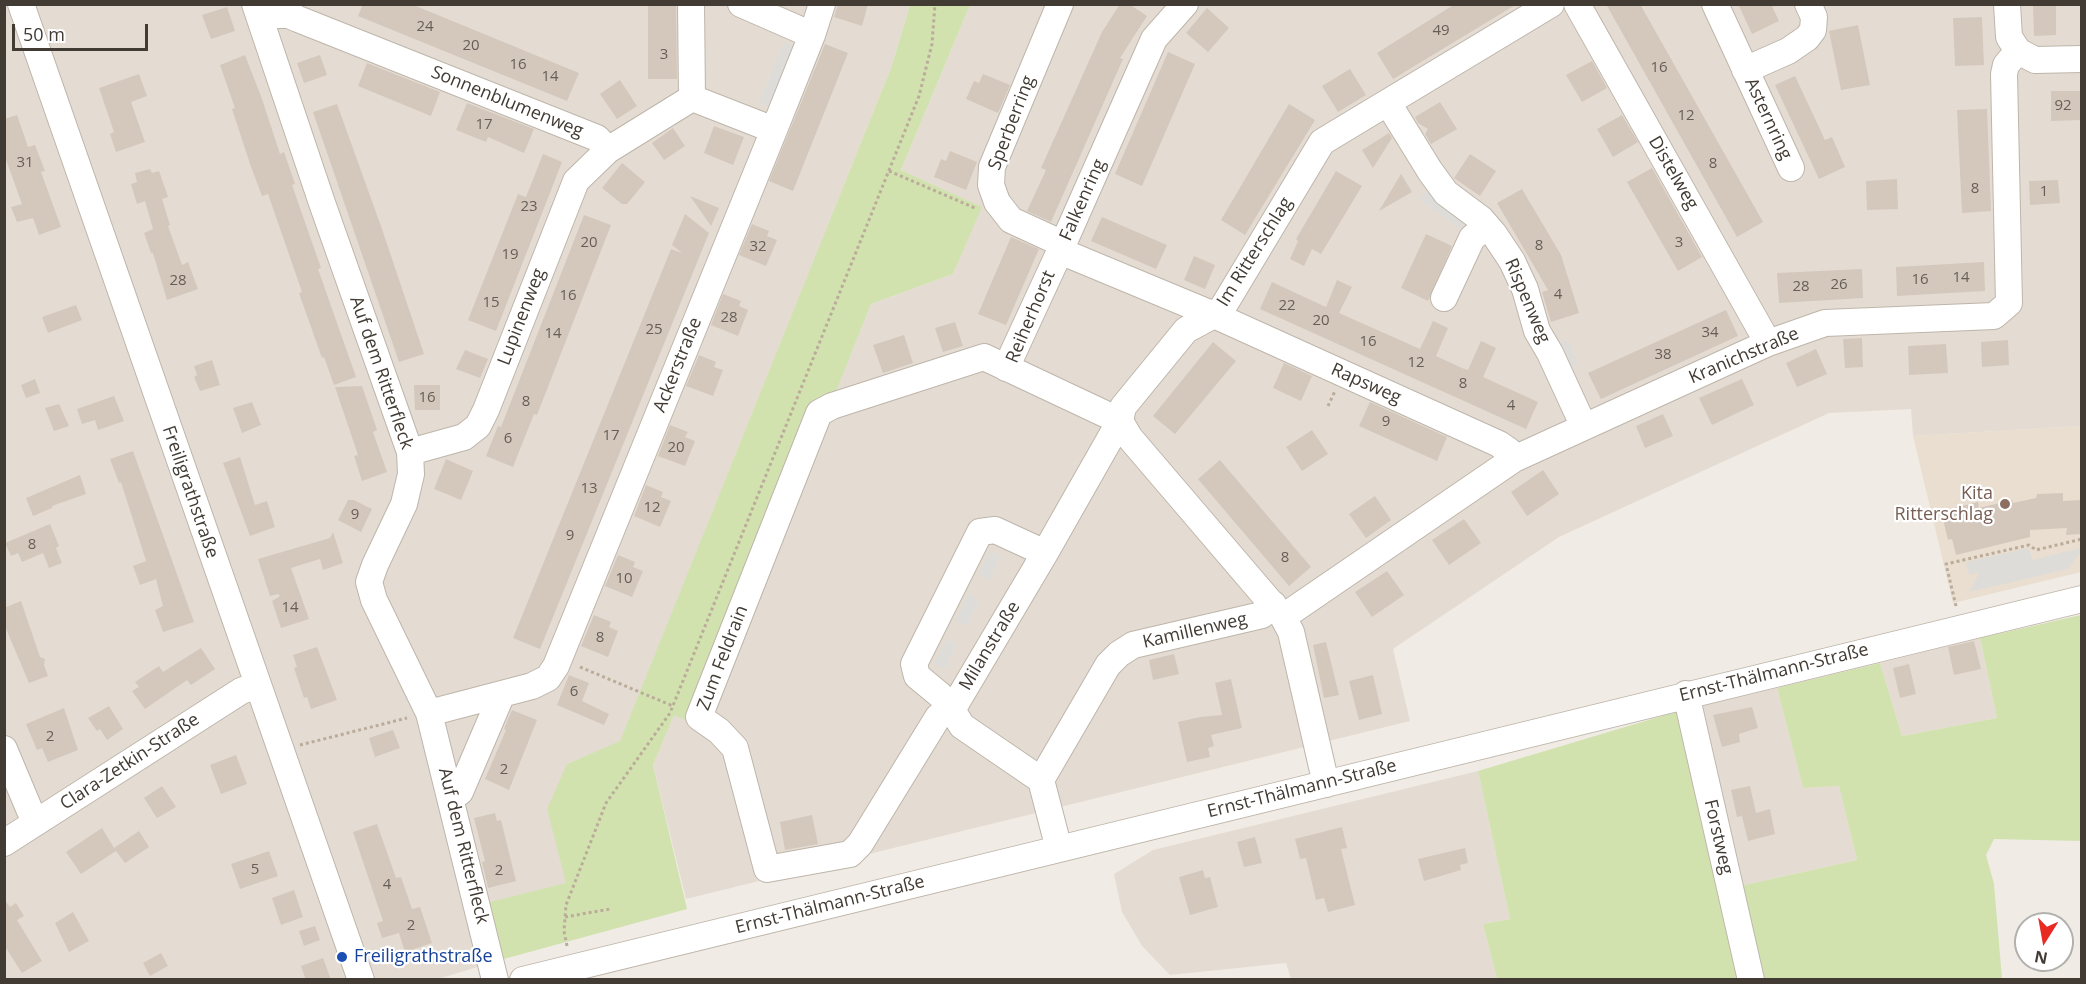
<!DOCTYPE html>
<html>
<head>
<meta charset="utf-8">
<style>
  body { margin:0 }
  #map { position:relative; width:2086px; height:984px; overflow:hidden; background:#f0ebe4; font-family:"Open Sans",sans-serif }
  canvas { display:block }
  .frame { position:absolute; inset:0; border:6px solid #423b34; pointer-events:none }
  .north { position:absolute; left:2014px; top:912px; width:60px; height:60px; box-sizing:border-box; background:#fff; border:2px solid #b3b1ae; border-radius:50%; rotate:191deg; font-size:16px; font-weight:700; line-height:24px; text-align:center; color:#423b34 }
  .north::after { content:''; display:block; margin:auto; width:21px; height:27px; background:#e82a23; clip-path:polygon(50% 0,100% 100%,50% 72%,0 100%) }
  .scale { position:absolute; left:12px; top:24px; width:136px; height:27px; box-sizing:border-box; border:3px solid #423b34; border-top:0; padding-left:8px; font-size:18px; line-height:21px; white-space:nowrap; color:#423b34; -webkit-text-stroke:4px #fff; paint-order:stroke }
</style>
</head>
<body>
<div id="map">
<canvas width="2086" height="984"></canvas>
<div class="frame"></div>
<div class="north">N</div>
<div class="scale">50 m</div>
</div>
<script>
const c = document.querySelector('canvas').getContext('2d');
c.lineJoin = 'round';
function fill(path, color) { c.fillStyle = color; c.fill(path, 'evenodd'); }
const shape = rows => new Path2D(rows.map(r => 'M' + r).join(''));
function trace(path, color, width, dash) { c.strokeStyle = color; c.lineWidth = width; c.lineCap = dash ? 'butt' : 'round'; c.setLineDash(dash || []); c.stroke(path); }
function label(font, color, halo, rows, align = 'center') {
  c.font = font + ' "Open Sans",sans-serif'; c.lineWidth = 4.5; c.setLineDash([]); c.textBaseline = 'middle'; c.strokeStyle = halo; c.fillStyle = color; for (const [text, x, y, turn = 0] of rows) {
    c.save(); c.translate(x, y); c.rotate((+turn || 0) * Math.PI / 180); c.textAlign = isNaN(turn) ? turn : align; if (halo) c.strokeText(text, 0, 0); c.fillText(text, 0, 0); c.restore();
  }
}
fill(shape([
  [5,5,910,5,891,68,620,742,567,764,566,883,500,960,435,980,5,980],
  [970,5,2081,5,2081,426,1913,436,1911,409,1829,413,1559,537,1393,649,1410,721,686,899,653,765,674,714,688,721,833,398,871,304,953,274,981,207,901,170],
  [1980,638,1997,718,1902,736,1880,663],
  [1777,688,1803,788,1839,786,1857,860,1722,890,1682,710],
  [1478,771,1510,919,1483,924,1497,979,1291,979,1286,963,1170,975,1142,946,1122,912,1114,874,1153,850]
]), '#e4dcd2');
fill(shape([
  [2081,426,2081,572,1953,603,1913,436]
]), '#e9decf');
fill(shape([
  [910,5,970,5,901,170,982,207,953,274,871,304,833,399,688,721,674,715,653,765,687,909,500,960,486,903,566,883,547,809,567,764,620,741,891,68],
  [2081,615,2081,841,1994,839,1986,855,1994,884,2002,979,1497,979,1483,924,1510,919,1478,771,1682,710,1722,890,1857,860,1839,786,1803,788,1777,688,1880,663,1902,736,1997,718,1980,638]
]), '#d1e2af');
fill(shape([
  [784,42,799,48,774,108,759,102],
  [1427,189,1471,220,1463,231,1419,200],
  [1568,340,1579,364,1566,370,1555,345],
  [2029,548,2032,560,2081,548,2081,551,2068,569,1969,592,1980,572,1969,575,1966,562],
  [990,551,1001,556,989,580,978,575],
  [968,594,980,600,967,626,955,621],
  [946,640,957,645,945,669,934,664]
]), '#dedcd9');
fill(shape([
  [363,4,411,4,579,73,567,101,358,16],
  [648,4,676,4,677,79,648,79],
  [838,4,868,4,862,26,834,17],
  [1120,4,1129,4,1147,16,1120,58,1123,59,1051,222,1027,211,1046,170,1041,168,1102,32],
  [1455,4,1517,4,1393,79,1377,53],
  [1606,4,1640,4,1763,222,1737,237],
  [1738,4,1771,4,1779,21,1752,34],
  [2033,6,2056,6,2056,35,2034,36],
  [227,7,235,31,211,39,202,15],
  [1207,8,1229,28,1208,52,1186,33],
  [1982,17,1984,65,1955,66,1953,18],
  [1858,25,1870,85,1841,90,1829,31],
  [825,44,848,53,793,191,769,181],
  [1168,52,1195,64,1142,186,1115,174],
  [245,55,262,99,280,154,284,152,295,184,292,185,321,268,318,269,356,377,334,385,324,357,322,358,299,293,302,292,268,194,262,196,250,164,232,109,235,108,220,65],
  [320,55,327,75,304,83,297,63],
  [1592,61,1607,88,1582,102,1566,75],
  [367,63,440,92,431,116,358,86],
  [1350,69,1366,95,1338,112,1322,86],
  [139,74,147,96,131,102,145,142,116,152,110,134,114,132,99,88],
  [983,74,1010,85,998,113,966,99,974,81,979,83],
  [1795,76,1825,140,1832,137,1845,167,1819,179,1775,85],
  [620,80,637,106,617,119,600,94],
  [2051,91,2082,91,2082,120,2051,121],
  [1440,102,1457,129,1431,144,1425,134,1428,129,1418,123,1415,117],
  [467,103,534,129,524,153,488,137,486,142,456,130],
  [337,104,382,229,424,354,399,362,313,112],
  [1289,104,1315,120,1245,235,1221,220],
  [1987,109,1991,211,1962,213,1957,110],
  [17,115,28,147,35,145,45,171,41,172,61,227,39,235,33,218,17,222,11,207,22,204,4,154,4,119],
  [1622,115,1638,142,1613,157,1597,129],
  [714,126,744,137,733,165,704,153],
  [673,128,685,146,664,160,652,143],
  [1389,133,1392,138,1373,168,1362,150],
  [950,151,977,162,966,190,934,177,941,159,946,161],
  [543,154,562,162,496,331,468,320,518,194,526,197],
  [1470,154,1496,171,1480,196,1454,178],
  [622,163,645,182,627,204,622,204,602,188],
  [1652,168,1702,257,1678,271,1627,182],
  [150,169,152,173,159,171,168,197,162,199,170,225,168,226,182,265,188,262,198,289,167,300,153,253,151,253,144,233,153,229,145,201,137,204,131,184,137,182,135,173],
  [1336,171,1362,186,1321,254,1312,249,1304,266,1290,259,1298,241,1296,239],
  [1401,174,1412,192,1379,211,1395,184],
  [1897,179,1898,209,1867,210,1866,181],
  [2058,180,2060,203,2030,205,2029,181],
  [1522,189,1561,255,1579,313,1551,322,1542,292,1548,290,1497,203],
  [690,196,719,208,711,226],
  [685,214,709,233,540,649,513,638,671,249,682,253,672,245],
  [584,215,611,225,537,415,534,414,513,467,486,456,498,426,501,427],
  [1102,217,1167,245,1156,269,1091,241],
  [752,224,769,231,767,236,777,240,766,266,739,255],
  [1426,234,1452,246,1428,301,1401,288],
  [1011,237,1039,249,1006,325,978,314],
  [1194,256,1215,265,1205,289,1184,280],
  [1984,262,1985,291,1897,296,1896,267],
  [1862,269,1863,298,1779,303,1777,273],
  [1337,280,1352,287,1339,313,1420,349,1433,321,1448,328,1436,356,1462,368,1468,370,1481,341,1496,348,1483,377,1538,402,1526,429,1260,309,1272,282,1326,307],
  [723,294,741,301,739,306,748,310,738,336,711,325],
  [76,305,82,320,48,333,42,317],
  [1726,310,1738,336,1601,399,1588,373],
  [955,322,963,346,943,352,935,328],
  [904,335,913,363,883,373,873,345],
  [1862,338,1863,367,1845,368,1843,339],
  [2008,340,2009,365,1982,367,1981,342],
  [1213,342,1236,361,1175,434,1153,416],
  [1946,344,1948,373,1909,375,1908,346],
  [1816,349,1827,374,1797,387,1786,363],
  [465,350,488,359,480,378,456,369],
  [699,355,716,362,714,367,723,370,713,396,686,386],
  [212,360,220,385,200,391,194,377,197,375,194,366],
  [1284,363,1312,376,1301,401,1273,388],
  [35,379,40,393,26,398,21,385],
  [1742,379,1754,405,1712,425,1699,398],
  [414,385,440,385,440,410,415,410],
  [362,386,377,430,373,432,387,472,362,481,354,456,358,455,335,387],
  [114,396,124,421,98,430,95,420,82,424,77,409],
  [252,402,261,425,242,433,233,408],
  [1370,402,1447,437,1437,461,1359,426],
  [59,404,69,426,54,431,45,408],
  [1663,414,1673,436,1645,448,1636,426],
  [670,425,688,432,685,437,695,441,685,466,658,456],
  [1312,430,1328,454,1302,471,1286,447],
  [133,451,194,622,163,632,155,610,163,606,156,579,140,585,133,566,146,561,121,482,119,483,110,459],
  [240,457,255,505,267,501,275,527,250,536,223,463],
  [446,459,473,471,461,500,434,489],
  [1220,460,1311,567,1289,586,1198,479],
  [1543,470,1559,494,1527,516,1511,492],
  [80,475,86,494,52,506,52,508,33,516,26,498],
  [646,485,663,492,661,497,671,501,660,527,634,516],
  [2063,493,2063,501,2082,500,2082,534,2066,535,2067,528,2030,530,2030,537,1956,555,1952,539,1948,540,1941,511,1978,502,1979,508,2012,500,2013,503,2036,498,2037,494],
  [1375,496,1391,520,1366,538,1349,514],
  [348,500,354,500,372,509,361,532,338,520],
  [1464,519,1481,543,1449,565,1432,540],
  [50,524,59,546,56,548,62,563,49,568,43,553,22,562,18,553,11,556,5,543],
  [333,532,343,563,323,570,320,559,291,568,309,619,281,628,272,601,280,596,278,594,270,596,258,559,330,538],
  [618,555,635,562,633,567,643,571,632,597,605,586],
  [1387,571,1404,595,1372,617,1355,592],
  [21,601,40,657,45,659,44,665,48,676,29,683,4,624,4,608],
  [594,615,611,622,609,627,618,631,608,657,581,646],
  [1974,641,1981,669,1954,675,1948,647],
  [1326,642,1339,695,1324,698,1313,645],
  [317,647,337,700,311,709,307,697,304,698,294,668,297,667,293,655],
  [201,648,215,669,191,685,187,680,145,709,132,691,139,687,135,682,159,666,163,672],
  [1174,654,1179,674,1153,680,1149,660],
  [1909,664,1916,694,1900,698,1893,668],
  [569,675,589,683,582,701,609,714,604,725,557,705],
  [1373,675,1382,714,1359,720,1349,681],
  [1231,679,1242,728,1211,735,1214,746,1208,748,1210,757,1187,762,1178,722,1200,717,1222,715,1215,683],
  [109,706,123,729,107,740,100,729,97,731,88,718],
  [1752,707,1758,728,1739,734,1740,742,1722,747,1713,715],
  [64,708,78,750,48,762,42,748,37,750,26,724],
  [512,710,537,720,509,790,485,779,506,730,504,729],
  [393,730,400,748,375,757,369,738],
  [236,755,247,784,221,794,210,765],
  [162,786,176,807,157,818,144,798],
  [1750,786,1756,813,1770,809,1775,834,1748,841,1742,816,1737,817,1731,790],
  [495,813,497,821,501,820,516,881,488,888,482,862,485,861,474,818],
  [812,815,818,844,785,850,780,822],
  [377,824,396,878,401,877,412,909,420,907,432,943,405,952,399,933,382,938,377,923,383,921,353,832],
  [1342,827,1347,848,1341,849,1355,905,1328,912,1324,898,1316,900,1306,858,1300,859,1295,839],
  [102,828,114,848,139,831,149,847,125,863,116,851,81,874,66,852],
  [1255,837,1262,863,1244,867,1237,842],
  [1465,848,1468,863,1460,865,1461,870,1424,881,1418,859],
  [269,851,278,876,240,889,231,864],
  [1203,870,1205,878,1210,877,1218,907,1190,915,1179,877],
  [294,890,303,917,281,925,272,898],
  [4,899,10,907,16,903,24,916,17,920,42,961,22,973,4,945],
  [73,912,89,941,69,952,55,923],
  [315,926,320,940,304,946,299,931],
  [161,953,168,966,150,976,143,963],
  [323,958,331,980,306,980,301,966]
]), '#d4c8bd');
const minor = shape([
  [21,4,361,980],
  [255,4,322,203,410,452,411,474,404,504,375,565,369,582,374,600,429,713,495,980],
  [691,4,692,98],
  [741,4,812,35],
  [1060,4,992,167,991,185,997,202,1011,220,1063,244],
  [1185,4,1154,39,1060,251,1214,315,1499,444,1509,451,1514,459],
  [1577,4,1768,343],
  [1715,4,1791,168],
  [2007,4,2009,37,2018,51,2035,60,2082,59],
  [261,21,275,15,289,15,298,19,597,138,608,150,692,98,774,130],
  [1745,70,1788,51,1807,38,1813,30,1814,17,1808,4],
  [1388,103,1430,171,1446,193,1481,219,1494,234,1512,261,1525,289,1537,331,1550,353,1584,427],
  [1444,298,1472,238,1487,226],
  [1006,368,1060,251],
  [410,452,464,437,478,426,486,410,576,181,608,150],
  [1045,553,995,530,980,532,914,664,917,676,940,695,952,710,938,717,860,844,850,854,767,869,735,748,719,731,699,717,819,413,832,406,984,357,1120,421,1045,553,952,710,962,726,1041,780,1059,849],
  [1283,617,1514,459,1768,343,1825,323,1994,316,2009,303,2004,74,2006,65,2018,51],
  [1686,694,1751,980],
  [429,713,532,686,548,678,556,666,774,130,812,35,822,4],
  [4,749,30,811,37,822],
  [1041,780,1108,665,1119,654,1133,645,1262,615,1273,604],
  [1326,784,1291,632,1283,617,1130,438,1120,421,1123,407,1186,330,1214,315,1223,307,1322,142,1551,4],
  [451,796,460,792,502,694],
  [4,843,241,691,257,685],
  [523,980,2082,599]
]);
trace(minor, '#beb5aa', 28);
trace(shape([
  [889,171,975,208],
  [1328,406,1335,391],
  [1956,606,1946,564,2029,545,2036,550,2082,539],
  [580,667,673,706],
  [300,745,407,718],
  [565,917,610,909],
  [567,946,564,931,566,905,606,803,670,713,919,96,932,44,935,4]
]), '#bbac9a', 3, [3, 3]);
trace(minor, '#fff', 26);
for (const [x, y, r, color] of [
  [2005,504,6,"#8d6e63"],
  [342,957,6,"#1a4fb4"]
]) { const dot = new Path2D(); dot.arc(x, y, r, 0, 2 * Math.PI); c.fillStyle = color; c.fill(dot); trace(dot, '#fff', 2); }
label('15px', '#665e56', null, [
  ["24",425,27],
  ["49",1441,31],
  ["20",471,46],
  ["3",664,55],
  ["16",518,65],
  ["16",1659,68],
  ["14",550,77],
  ["92",2063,106],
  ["12",1686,116],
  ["17",484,125],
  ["31",25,163],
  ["8",1713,164],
  ["8",1975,189],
  ["1",2044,192],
  ["23",529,207],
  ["20",589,243],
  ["3",1679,243],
  ["8",1539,246],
  ["32",758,247],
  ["19",510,255],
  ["14",1961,278],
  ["16",1920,280],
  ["28",178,281],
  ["26",1839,285],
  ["28",1801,287],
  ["4",1558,295],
  ["16",568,296],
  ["15",491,303],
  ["22",1287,306],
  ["28",729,318],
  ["20",1321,321],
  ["25",654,330],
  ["34",1710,333],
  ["14",553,334],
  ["16",1368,342],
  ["38",1663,355],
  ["12",1416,363],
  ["8",1463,384],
  ["16",427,398],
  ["8",526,402],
  ["4",1511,406],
  ["9",1386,422],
  ["17",611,436],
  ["6",508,439],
  ["20",676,448],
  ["13",589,489],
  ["12",652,508],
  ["9",355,515],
  ["9",570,536],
  ["8",32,545],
  ["8",1285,558],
  ["10",624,579],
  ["14",290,608],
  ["8",600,638],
  ["6",574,692],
  ["2",50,737],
  ["2",504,770],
  ["5",255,870],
  ["2",499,871],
  ["4",387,885],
  ["2",411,926]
]);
label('18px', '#423b34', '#fff', [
  ["Sonnenblumenweg",507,102,22],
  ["Asternring",1768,119,65],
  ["Sperberring",1012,123,-69],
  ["Distelweg",1673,173,60],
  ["Falkenring",1083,200,-66],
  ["Im Ritterschlag",1255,252,-58],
  ["Rispenweg",1527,301,67],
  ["Lupinenweg",522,317,-69],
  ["Reiherhorst",1031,317,-67],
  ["Kranichstraße",1744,356,-23],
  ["Ackerstraße",678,365,-68],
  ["Auf dem Ritterfleck",381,373,71],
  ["Rapsweg",1366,384,24],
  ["Freiligrathstraße",190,492,71],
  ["Kamillenweg",1195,631,-13],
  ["Milanstraße",990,646,-59],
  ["Zum Feldrain",723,658,-69],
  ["Ernst-Thälmann-Straße",1774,673,-14],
  ["Clara-Zetkin-Straße",130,762,-33],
  ["Ernst-Thälmann-Straße",1302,789,-14],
  ["Forstweg",1718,837,77],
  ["Auf dem Ritterfleck",463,846,76],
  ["Ernst-Thälmann-Straße",830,905,-14]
]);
label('18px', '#785e54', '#fff', [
  ["Kita",1993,494],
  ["Ritterschlag",1993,515]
], 'right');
label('18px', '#164399', '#fff', [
  ["Freiligrathstraße",354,957]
], 'left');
</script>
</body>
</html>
